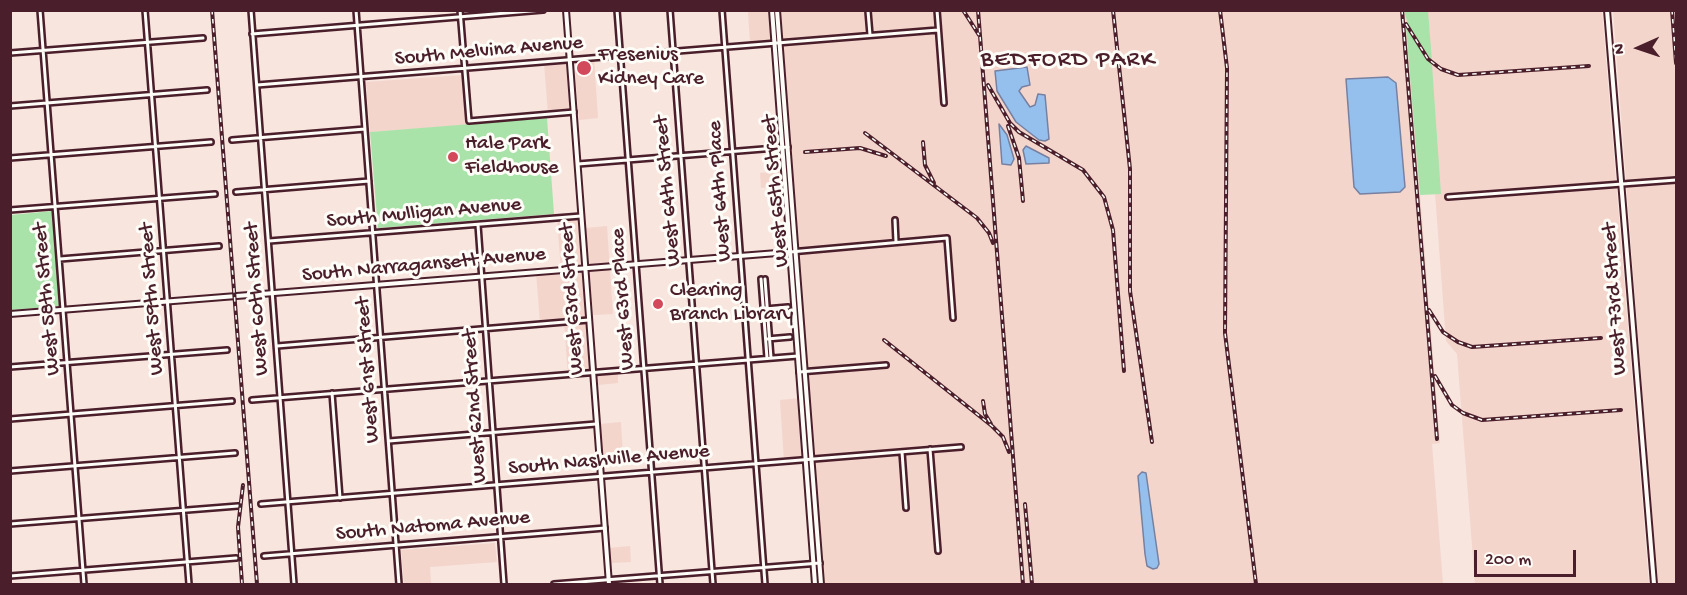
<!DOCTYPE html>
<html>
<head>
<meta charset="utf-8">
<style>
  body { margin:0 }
  #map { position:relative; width:1687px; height:595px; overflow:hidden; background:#f7e5de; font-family:"Gochi Hand",sans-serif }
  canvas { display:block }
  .frame { position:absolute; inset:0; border:12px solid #4a1f2b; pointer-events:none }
  .north { position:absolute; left:1609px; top:18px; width:60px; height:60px; -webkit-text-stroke:4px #fdfcf7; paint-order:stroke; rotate:267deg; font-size:16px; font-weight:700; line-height:24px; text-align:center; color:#4a1f2b }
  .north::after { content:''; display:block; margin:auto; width:21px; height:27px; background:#4a1f2b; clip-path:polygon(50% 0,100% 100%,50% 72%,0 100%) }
  .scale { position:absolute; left:1474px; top:550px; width:102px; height:27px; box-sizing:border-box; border:3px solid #4a1f2b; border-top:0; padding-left:8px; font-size:18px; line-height:21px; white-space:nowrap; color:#4a1f2b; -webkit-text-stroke:4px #fdfcf7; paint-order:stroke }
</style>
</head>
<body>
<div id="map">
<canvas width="1687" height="595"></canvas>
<div class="frame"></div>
<div class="north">N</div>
<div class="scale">200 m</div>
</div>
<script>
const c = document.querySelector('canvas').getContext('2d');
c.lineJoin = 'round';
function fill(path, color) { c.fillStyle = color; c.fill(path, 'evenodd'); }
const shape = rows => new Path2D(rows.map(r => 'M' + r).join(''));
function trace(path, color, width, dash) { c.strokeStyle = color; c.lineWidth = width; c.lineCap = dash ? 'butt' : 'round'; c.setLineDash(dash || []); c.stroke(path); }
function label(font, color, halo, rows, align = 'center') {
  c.font = font + ' "Gochi Hand",sans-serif'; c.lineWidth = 6; c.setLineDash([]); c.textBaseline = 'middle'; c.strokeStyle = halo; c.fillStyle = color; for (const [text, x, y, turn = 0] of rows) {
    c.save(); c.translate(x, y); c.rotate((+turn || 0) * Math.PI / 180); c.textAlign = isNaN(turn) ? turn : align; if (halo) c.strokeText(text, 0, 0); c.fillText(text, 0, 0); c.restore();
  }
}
fill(shape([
  [770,11,773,42,750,43,748,12],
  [779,11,1404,11,1409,28,1424,52,1421,11,1602,11,1649,584,1475,584,1457,354,1446,341,1425,58,1407,30,1440,443,1432,444,1443,584,824,584],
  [1613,11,1676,11,1676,584,1657,584],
  [594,59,598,118,579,120,574,61],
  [566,61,570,112,548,114,544,63],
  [463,75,467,125,370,132,366,82],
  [781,171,782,186,761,188,760,173],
  [578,218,590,372,568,374,564,322,540,323,536,272,561,270,557,219],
  [607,226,613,314,593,315,586,228],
  [618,371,618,383,598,385,597,372],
  [800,398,805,459,784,461,780,400],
  [621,422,623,458,603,459,600,424],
  [495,543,497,562,430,567,431,584,404,584,401,550],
  [630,546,631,562,611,563,609,548]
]), '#f3d5cc');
fill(shape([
  [1404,11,1428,11,1432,61,1409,28],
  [1406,28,1432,65,1441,194,1420,195],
  [547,118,554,214,378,228,370,132],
  [52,211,59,306,11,310,11,215]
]), '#a9e3a9');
const water = shape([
  [1027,67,1030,85,1022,87,1019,91,1030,107,1035,105,1038,94,1045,95,1049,139,1045,141,1039,140,1016,122,997,91,995,71,1027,67],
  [1388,77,1396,83,1405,187,1400,192,1360,194,1354,187,1346,79,1388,77],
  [999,124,1007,135,1014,159,1011,165,1002,164,999,124],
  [1026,146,1049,158,1049,163,1026,164,1023,150,1026,146],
  [1142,472,1146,473,1159,564,1157,568,1153,569,1147,566,1145,554,1138,476,1142,472]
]);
fill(water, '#95c0ee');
trace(water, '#7780a0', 1.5);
const street = shape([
  [40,10,84,584],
  [145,10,189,584],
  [251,10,294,584],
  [356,10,399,584],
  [460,10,469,121,574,112],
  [617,10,660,584],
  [670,10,713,584],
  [722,10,765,584],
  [937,10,944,103],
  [868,11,870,35],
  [252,34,543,10],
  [10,53,203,38],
  [257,85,938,30],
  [10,106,207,90],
  [232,140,365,129],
  [10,158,211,142],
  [578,164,788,147],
  [236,192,369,181],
  [1448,197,1676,180],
  [10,210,215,194],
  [895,220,896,242],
  [478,225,504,584],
  [269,241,581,216],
  [790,252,947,238,953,318],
  [60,259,219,246],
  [761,279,767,358],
  [765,279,771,358],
  [765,309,788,307],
  [767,339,790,337],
  [277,346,589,320],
  [10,367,227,350],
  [799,372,886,365],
  [332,393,340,498],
  [252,400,798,356],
  [10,419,232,401],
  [389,441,596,424],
  [930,449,938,551],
  [902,452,906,508],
  [10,471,235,453],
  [261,504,961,447],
  [10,524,238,506],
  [264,556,605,528],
  [10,576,236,558],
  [554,584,820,563]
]);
const secondary = shape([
  [566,10,609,584],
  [772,10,815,584],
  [777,10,821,584],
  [1607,10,1654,584],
  [10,314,790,252]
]);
trace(street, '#4a1f2b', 8);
trace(secondary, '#4a1f2b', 8);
trace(street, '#fdfcf7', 3);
trace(secondary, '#fdfcf7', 4);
const rail = shape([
  [212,10,257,584],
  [963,10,979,35],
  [978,10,1023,584],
  [1113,10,1130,169,1130,291,1152,442],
  [1220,10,1227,68,1225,333,1256,584],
  [1402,10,1437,439],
  [1672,10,1676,63],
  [1406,24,1428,59,1441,69,1458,75,1589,66],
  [988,85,1010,123,1019,132,1083,170,1104,197,1113,230,1124,371],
  [1008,126,1019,158,1023,201],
  [865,133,977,218,989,233,993,243],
  [923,142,925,165,934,183],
  [805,152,860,148,886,156],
  [1429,310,1443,332,1458,342,1472,347,1601,338],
  [884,340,992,426,1003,437,1009,452],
  [1435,376,1452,405,1463,413,1482,420,1621,410],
  [983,401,985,414,991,424],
  [1025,504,1032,584],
  [242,584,238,527,243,485]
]);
trace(rail, '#4a1f2b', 4);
trace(rail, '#fdfcf7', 1.5, [4.5]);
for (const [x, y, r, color] of [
  [584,68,8,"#d1495b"],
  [453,157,6,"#d1495b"],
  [658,304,6,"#d1495b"]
]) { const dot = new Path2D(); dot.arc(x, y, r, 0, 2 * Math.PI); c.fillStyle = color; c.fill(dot); trace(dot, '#fdfcf7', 2); }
label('21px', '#4a1f2b', '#fdfcf7', [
  ["South Melvina Avenue",489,52,-5],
  ["West 64th Street",669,191,-95],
  ["West 64th Place",721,191,-94],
  ["West 65th Street",777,191,-95],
  ["South Mulligan Avenue",424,214,-5],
  ["South Narragansett Avenue",424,266,-5],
  ["West 58th Street",48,299,-95],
  ["West 59th Street",153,299,-94],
  ["West 60th Street",258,299,-94],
  ["West 63rd Street",573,299,-94],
  ["West 63rd Place",624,299,-94],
  ["West 73rd Street",1616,299,-94],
  ["West 61st Street",369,370,-94],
  ["West 62nd Street",476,406,-94],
  ["South Nashville Avenue",609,461,-5],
  ["South Natoma Avenue",433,527,-5]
]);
label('21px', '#4a1f2b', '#fdfcf7', [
  ["Fresenius",598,56],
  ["Kidney Care",598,80],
  ["Hale Park",465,145],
  ["Fieldhouse",465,169],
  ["Clearing",670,292],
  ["Branch Library",670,316]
], 'left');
c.letterSpacing = '1.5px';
label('24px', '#4a1f2b', '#fdfcf7', [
  ["BEDFORD PARK",1068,61]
]);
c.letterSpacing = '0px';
</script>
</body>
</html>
